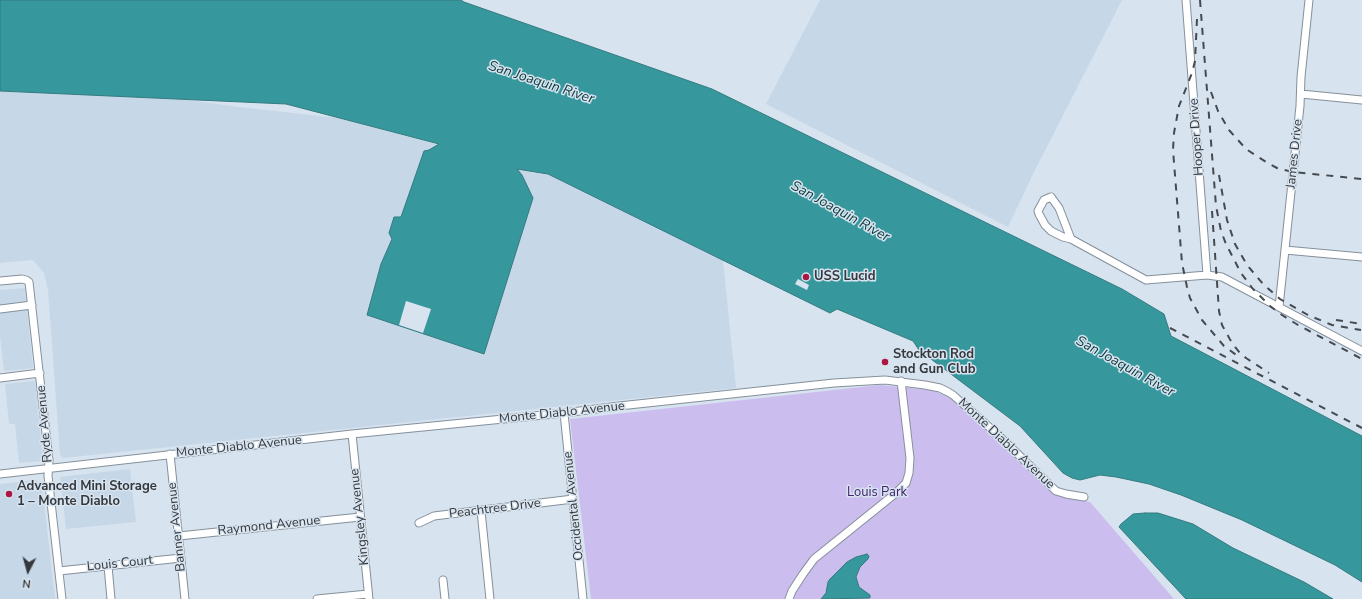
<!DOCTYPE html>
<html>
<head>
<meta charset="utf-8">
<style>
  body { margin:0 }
  #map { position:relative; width:1362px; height:599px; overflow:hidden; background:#d7e3ef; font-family:"Nunito Sans",sans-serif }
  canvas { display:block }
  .north { position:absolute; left:8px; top:551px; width:40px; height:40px; -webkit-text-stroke:3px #d7e3ef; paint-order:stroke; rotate:186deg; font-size:11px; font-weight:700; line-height:16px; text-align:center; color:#34383d }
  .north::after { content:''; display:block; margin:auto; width:14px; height:18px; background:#34383d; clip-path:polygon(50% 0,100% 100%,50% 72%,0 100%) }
</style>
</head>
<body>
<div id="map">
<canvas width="1362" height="599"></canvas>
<div class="north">N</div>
</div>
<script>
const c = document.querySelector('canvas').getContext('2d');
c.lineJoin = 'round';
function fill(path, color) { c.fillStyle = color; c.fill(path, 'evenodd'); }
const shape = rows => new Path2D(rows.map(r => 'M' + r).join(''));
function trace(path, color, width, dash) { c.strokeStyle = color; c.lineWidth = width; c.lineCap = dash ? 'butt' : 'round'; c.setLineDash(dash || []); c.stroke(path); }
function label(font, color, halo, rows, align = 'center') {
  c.font = font + ' "Nunito Sans",sans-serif'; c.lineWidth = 3; c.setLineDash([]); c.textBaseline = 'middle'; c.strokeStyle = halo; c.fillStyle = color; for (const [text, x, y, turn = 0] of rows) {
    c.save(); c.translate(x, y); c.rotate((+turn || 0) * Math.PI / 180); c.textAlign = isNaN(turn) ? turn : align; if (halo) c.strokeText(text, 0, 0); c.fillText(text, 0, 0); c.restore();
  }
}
fill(shape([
  [820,0,1122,0,1033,174,1008,227,766,104],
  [0,80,81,85,239,107,338,118,548,174,723,260,736,388,63,458,60,455,48,290,44,273,33,260,0,263],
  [25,288,33,368,4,371,0,336,0,290],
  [35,381,43,461,19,463,15,424,9,424,5,384],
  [130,469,136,522,66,529,60,477],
  [36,480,42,484,55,599,0,599,0,484]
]), '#c6d7e8');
fill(shape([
  [880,385,931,390,959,400,1066,498,1090,502,1174,599,591,599,570,419]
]), '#ccbdef');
const water = shape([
  [0,0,461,0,464,2,712,89,1122,289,1164,314,1171,336,1362,436,1362,582,1335,565,1242,520,1181,495,1149,484,1116,477,1100,475,1080,480,1072,478,1063,473,1020,426,919,350,913,341,837,309,830,313,548,174,517,169,522,175,533,198,484,354,367,315,381,264,392,239,389,233,394,217,401,217,424,151,429,150,439,144,286,104,0,91,0,0],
  [1145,513,1158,513,1193,524,1233,548,1304,582,1333,599,1186,599,1119,527,1121,524,1133,514,1145,513],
  [867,554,869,556,868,559,860,567,856,577,859,587,870,595,870,598,821,599,826,593,828,582,830,579,847,562,856,557,867,554]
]);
fill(water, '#36989d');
trace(water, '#357b80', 1);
fill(shape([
  [798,279,809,285,807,290,795,284],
  [406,301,431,309,423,333,399,325]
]), '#d7e3ef');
const minor = shape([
  [1186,0,1207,275],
  [1301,94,1362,100],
  [1051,197,1059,208,1071,239,1063,237,1051,231,1045,225,1039,214,1038,211,1044,200,1051,197],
  [1071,239,1146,280,1207,275,1222,277,1362,351],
  [1285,250,1362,257],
  [0,281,22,279,26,280,29,282,49,460,48,476,62,599],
  [1279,307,1300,106,1301,77,1309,0],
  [0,309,32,305],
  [0,378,40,373],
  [564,413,583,599],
  [352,434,369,599],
  [170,454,185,599],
  [0,474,352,434,564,413,619,406,834,383,885,380,925,385,940,388,948,392,953,395,996,433,1056,491,1066,494,1084,497],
  [481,511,490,599],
  [419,523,434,516,573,499],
  [179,536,360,517],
  [108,566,111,599],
  [59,571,181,558],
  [443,580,445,599],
  [317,599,368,594],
  [789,599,792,591,803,574,814,559,896,493,906,483,909,473,910,458,901,381]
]);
trace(minor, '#85909b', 9);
trace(minor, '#fff', 7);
trace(shape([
  [1200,0,1216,206,1221,231,1226,244,1241,273,1253,289,1270,306,1282,315,1298,325,1362,359],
  [1197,19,1195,61,1192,73,1179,106,1174,133,1173,150,1182,263,1187,287,1190,298,1202,320,1224,346,1239,357],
  [1211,92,1218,111,1229,130,1246,149,1266,162,1277,168,1293,172,1362,179],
  [1219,175,1227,220,1235,244,1247,265,1263,284,1280,299,1308,315,1332,325,1361,330],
  [1212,211,1219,311,1222,325,1232,343,1240,353,1246,358,1269,373],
  [1336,320,1362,324],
  [1170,328,1362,428]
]), '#454a50', 2, [7, 7]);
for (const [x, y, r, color] of [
  [806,277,4,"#ab1643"],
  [885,362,4,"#ab1643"],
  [9,494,4,"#ab1643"]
]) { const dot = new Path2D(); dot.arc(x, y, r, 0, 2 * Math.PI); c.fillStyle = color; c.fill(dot); trace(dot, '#d7e3ef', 1.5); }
label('13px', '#34383d', '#d7e3ef', [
  ["Hooper Drive",1197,137,-94],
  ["James Drive",1295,154,-84],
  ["Monte Diablo Avenue",562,413,-6],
  ["Ryde Avenue",45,424,-95],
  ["Monte Diablo Avenue",1006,444,43],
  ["Monte Diablo Avenue",239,447,-6],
  ["Occidental Avenue",574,506,-96],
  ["Peachtree Drive",495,509,-7],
  ["Kingsley Avenue",360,517,-96],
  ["Raymond Avenue",269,526,-6],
  ["Banner Avenue",177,527,-96],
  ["Louis Court",120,564,-6]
]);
label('bold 13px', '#34383d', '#d7e3ef', [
  ["USS Lucid",814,277],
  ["Stockton Rod",893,355],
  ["and Gun Club",893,370],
  ["Advanced Mini Storage",17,487],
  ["1 – Monte Diablo",17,502]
], 'left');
label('13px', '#41246c', '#d7e3ef', [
  ["Louis Park",877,493]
]);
label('italic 14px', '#0a393b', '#d7e3ef', [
  ["San Joaquin River",541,83,18],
  ["San Joaquin River",840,212,29],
  ["San Joaquin River",1125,367,29]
]);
</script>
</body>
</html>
